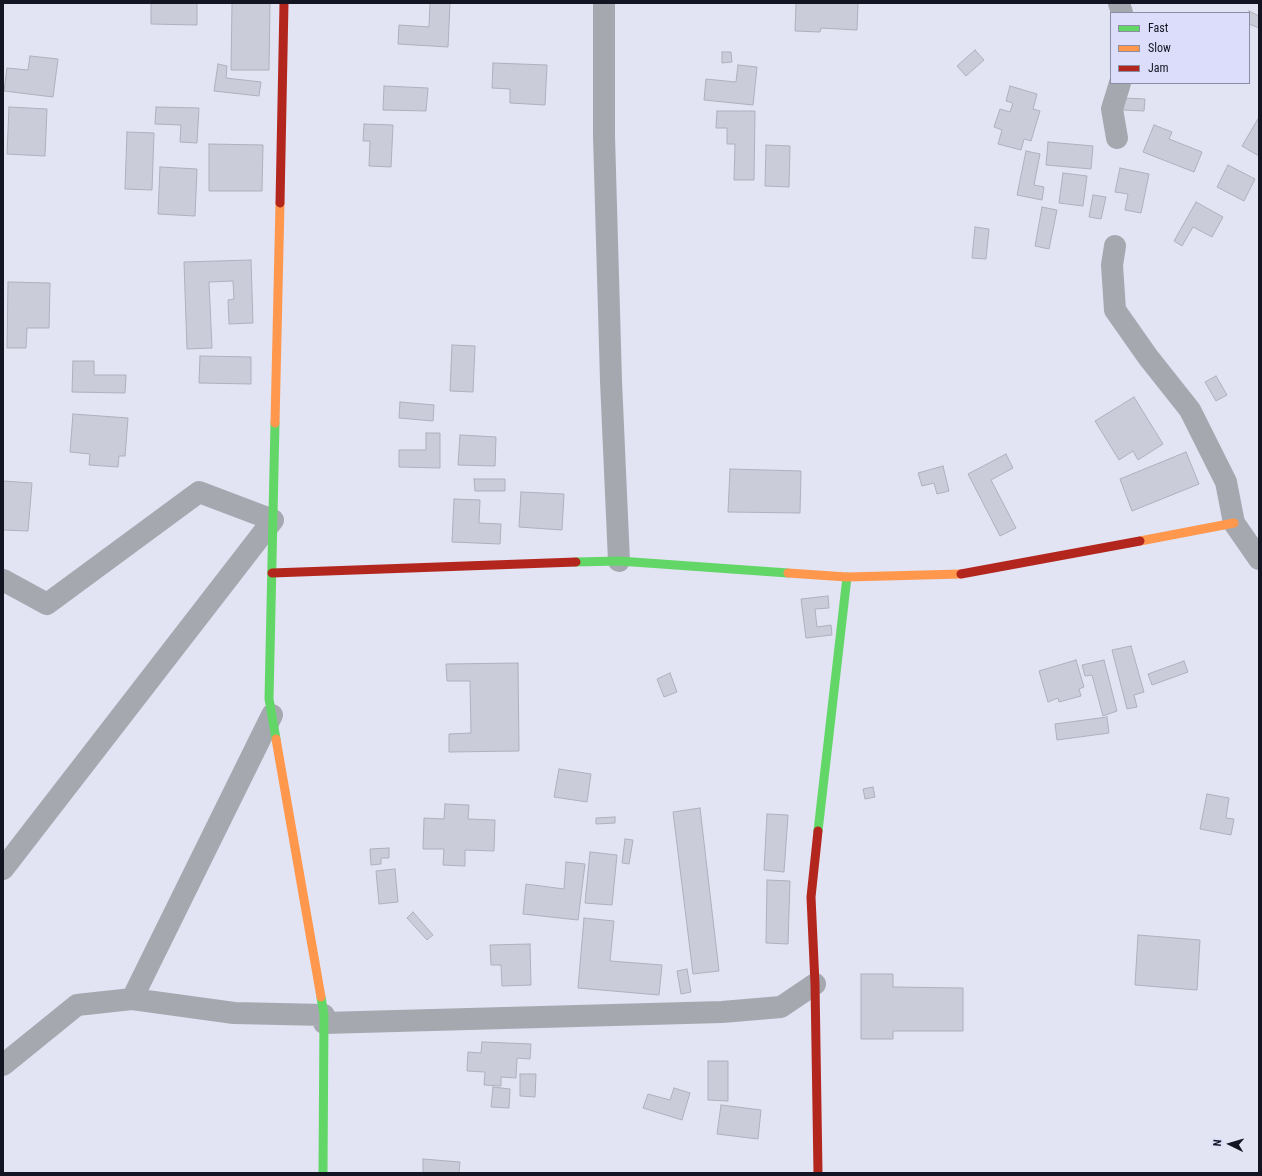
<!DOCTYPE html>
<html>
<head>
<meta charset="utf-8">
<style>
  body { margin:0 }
  #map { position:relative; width:1262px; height:1176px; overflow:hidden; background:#e2e3f3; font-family:"Roboto Condensed",sans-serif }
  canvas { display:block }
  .frame { position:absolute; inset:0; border:4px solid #141522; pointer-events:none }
  .legend { position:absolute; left:1110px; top:12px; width:140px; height:72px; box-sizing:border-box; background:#dbddfa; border:1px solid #8b8da4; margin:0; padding:5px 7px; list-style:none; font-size:12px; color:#141522 }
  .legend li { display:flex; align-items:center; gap:8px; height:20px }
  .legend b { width:20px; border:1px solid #8b8da4 }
  .north { position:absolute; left:1210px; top:1124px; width:40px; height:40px; -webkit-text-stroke:3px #dbddfa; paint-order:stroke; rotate:275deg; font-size:11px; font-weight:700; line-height:16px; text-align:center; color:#141522 }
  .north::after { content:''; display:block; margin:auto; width:14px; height:18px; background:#141522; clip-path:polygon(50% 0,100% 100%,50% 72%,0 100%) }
</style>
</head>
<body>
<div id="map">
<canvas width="1262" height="1176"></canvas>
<div class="frame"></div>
<ul class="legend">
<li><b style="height:5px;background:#63d668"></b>Fast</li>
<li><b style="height:5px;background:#ff974d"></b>Slow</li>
<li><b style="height:5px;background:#b3261e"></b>Jam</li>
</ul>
<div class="north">N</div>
</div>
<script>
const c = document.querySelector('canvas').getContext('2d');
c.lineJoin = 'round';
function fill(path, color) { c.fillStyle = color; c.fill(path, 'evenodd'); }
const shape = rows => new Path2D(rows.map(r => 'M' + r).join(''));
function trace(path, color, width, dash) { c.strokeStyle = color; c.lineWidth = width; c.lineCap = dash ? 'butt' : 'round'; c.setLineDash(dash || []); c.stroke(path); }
const building = shape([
  [151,3,197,3,197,25,151,24,151,3],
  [232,3,270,3,269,70,231,70,232,3],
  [430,3,450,3,448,47,398,44,399,25,429,27,430,3],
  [796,3,858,3,857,30,821,28,820,32,795,31,796,3],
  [1249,11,1259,16,1259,28,1249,24,1249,11],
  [975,50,984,60,966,76,957,66,975,50],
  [722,52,731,52,732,62,722,63,722,52],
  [30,56,58,59,53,97,4,91,7,68,28,70,30,56],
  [493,63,547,65,545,105,510,103,510,89,492,88,493,63],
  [218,64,227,66,226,78,261,82,259,96,214,91,218,64],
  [738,65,757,67,753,105,704,100,706,79,736,82,738,65],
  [384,86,428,88,426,111,383,110,384,86],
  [1010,86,1037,94,1033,109,1040,111,1031,141,1024,139,1021,150,998,144,1002,130,994,127,1000,109,1010,112,1013,103,1006,101,1010,86],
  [1124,98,1145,99,1144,111,1123,110,1124,98],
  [9,107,47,109,45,156,7,154,9,107],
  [156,107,199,108,197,143,180,142,181,125,155,124,156,107],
  [717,111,755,111,754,180,734,180,735,144,727,144,727,128,716,128,717,111],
  [1258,119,1259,119,1259,156,1242,146,1258,119],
  [364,124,393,125,391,167,369,166,370,141,363,141,364,124],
  [1154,125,1172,132,1169,139,1202,152,1194,172,1143,152,1154,125],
  [127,132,154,133,152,190,125,189,127,132],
  [1048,142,1093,146,1091,169,1046,165,1048,142],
  [209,144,263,145,262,191,209,191,209,144],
  [766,145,790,146,789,187,765,186,766,145],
  [1026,151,1040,154,1034,185,1044,187,1042,200,1017,195,1026,151],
  [1228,165,1255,179,1244,201,1217,187,1228,165],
  [160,167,197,169,195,216,158,214,160,167],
  [1120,168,1149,174,1141,213,1125,210,1128,194,1115,192,1120,168],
  [1063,173,1087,176,1083,206,1059,203,1063,173],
  [1093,195,1106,197,1101,219,1089,217,1093,195],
  [1196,202,1223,217,1212,237,1193,227,1182,246,1174,241,1196,202],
  [1042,207,1057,210,1049,249,1035,246,1042,207],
  [975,227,989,229,986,259,972,258,975,227],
  [251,260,253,323,229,324,228,300,234,299,233,281,209,282,212,348,187,349,184,262,251,260],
  [8,282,50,283,49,328,27,328,26,348,7,348,8,282],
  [452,345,475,346,473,392,450,391,452,345],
  [200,356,251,357,251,384,199,383,200,356],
  [73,361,94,361,94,375,126,375,125,393,72,392,73,361],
  [1216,376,1227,395,1216,401,1205,382,1216,376],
  [1134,397,1163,444,1138,460,1133,451,1119,460,1095,421,1134,397],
  [400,402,434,405,433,421,399,418,400,402],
  [73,414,128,418,125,456,119,456,118,467,89,465,90,454,70,452,73,414],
  [426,433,440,433,440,468,399,467,399,450,426,450,426,433],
  [460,435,496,437,495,466,458,465,460,435],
  [1186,452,1199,484,1132,511,1120,479,1186,452],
  [1006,454,1013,468,991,480,1016,528,1000,536,968,474,1006,454],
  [943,466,949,491,937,494,934,483,922,486,918,473,943,466],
  [730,469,801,471,800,513,728,512,730,469],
  [474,479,505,479,505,491,475,491,474,479],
  [3,481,32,483,28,531,3,530,3,481],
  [521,492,564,494,562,530,519,527,521,492],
  [454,499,480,500,479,523,501,524,500,544,452,542,454,499],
  [828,596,829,608,815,609,817,627,831,625,832,635,806,638,801,599,828,596],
  [1131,646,1144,692,1134,695,1137,707,1127,709,1112,650,1131,646],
  [1076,660,1084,687,1079,689,1081,696,1059,702,1058,698,1048,702,1039,671,1076,660],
  [1104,660,1117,711,1103,716,1092,675,1085,676,1082,665,1104,660],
  [1184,661,1188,672,1152,685,1148,674,1184,661],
  [518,663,519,751,449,752,449,734,471,733,470,681,447,681,446,664,518,663],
  [670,673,677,692,664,697,657,679,670,673],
  [1107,717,1109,733,1057,740,1055,724,1107,717],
  [559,769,591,774,587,802,554,797,559,769],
  [873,787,875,797,865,799,863,789,873,787],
  [1207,794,1229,798,1226,818,1234,819,1231,835,1200,829,1207,794],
  [445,804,469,805,468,819,495,820,494,851,465,850,465,866,443,865,444,849,423,849,424,818,444,819,445,804],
  [700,808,719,971,693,974,673,812,700,808],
  [767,814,788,815,784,872,764,870,767,814],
  [615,817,615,823,596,824,596,818,615,817],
  [625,839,633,840,629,864,622,863,625,839],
  [389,848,389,858,381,858,381,864,371,865,370,849,389,848],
  [590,852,617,855,612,905,585,903,590,852],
  [566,862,585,864,578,920,523,914,526,884,564,889,566,862],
  [395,869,398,902,379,904,376,871,395,869],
  [767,880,790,881,788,944,766,943,767,880],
  [413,912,433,935,427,940,407,918,413,912],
  [584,918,614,921,610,961,662,965,659,995,578,988,584,918],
  [1138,935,1200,940,1197,990,1135,985,1138,935],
  [530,944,531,985,502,986,501,965,491,965,490,945,530,944],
  [687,969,691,992,681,994,677,971,687,969],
  [861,974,893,974,893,987,963,988,963,1031,893,1031,893,1039,861,1039,861,974],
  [482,1042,531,1044,530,1059,517,1058,516,1078,501,1077,501,1086,484,1085,485,1072,467,1071,468,1052,481,1053,482,1042],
  [708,1061,728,1061,728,1101,708,1100,708,1061],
  [520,1074,536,1074,535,1097,520,1096,520,1074],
  [493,1087,510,1089,509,1108,491,1107,493,1087],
  [674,1088,690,1093,682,1120,643,1108,648,1094,670,1100,674,1088],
  [721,1105,761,1110,758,1139,717,1134,721,1105],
  [423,1159,460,1162,459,1173,423,1173,423,1159]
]);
fill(building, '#cbccda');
trace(building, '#afb0be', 1);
trace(shape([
  [604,3,604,136,611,381,619,561],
  [1119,3,1122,13],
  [1117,138,1112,109,1120,83],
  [1115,246,1112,265,1115,310,1148,357,1190,410,1226,482,1234,523,1259,559],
  [3,580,47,604,199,492,273,520,3,869],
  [132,999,272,715],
  [324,1023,722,1012,781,1007,815,984],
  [3,1065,77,1005,132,999,234,1013,324,1015]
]), '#a6a8b0', 22);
trace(shape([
  [275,423,269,699,276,739],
  [576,562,619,561,788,573],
  [818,831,847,577],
  [321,997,324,1015,323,1173]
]), '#63d668', 9);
trace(shape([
  [275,423,280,203],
  [1140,541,1234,523],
  [788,573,847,577,961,574],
  [276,739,321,997]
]), '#ff974d', 9);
trace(shape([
  [280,203,284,3],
  [272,573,576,562],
  [961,574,1140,541],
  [818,1173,815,984,811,897,818,831]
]), '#b3261e', 9);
</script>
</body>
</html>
